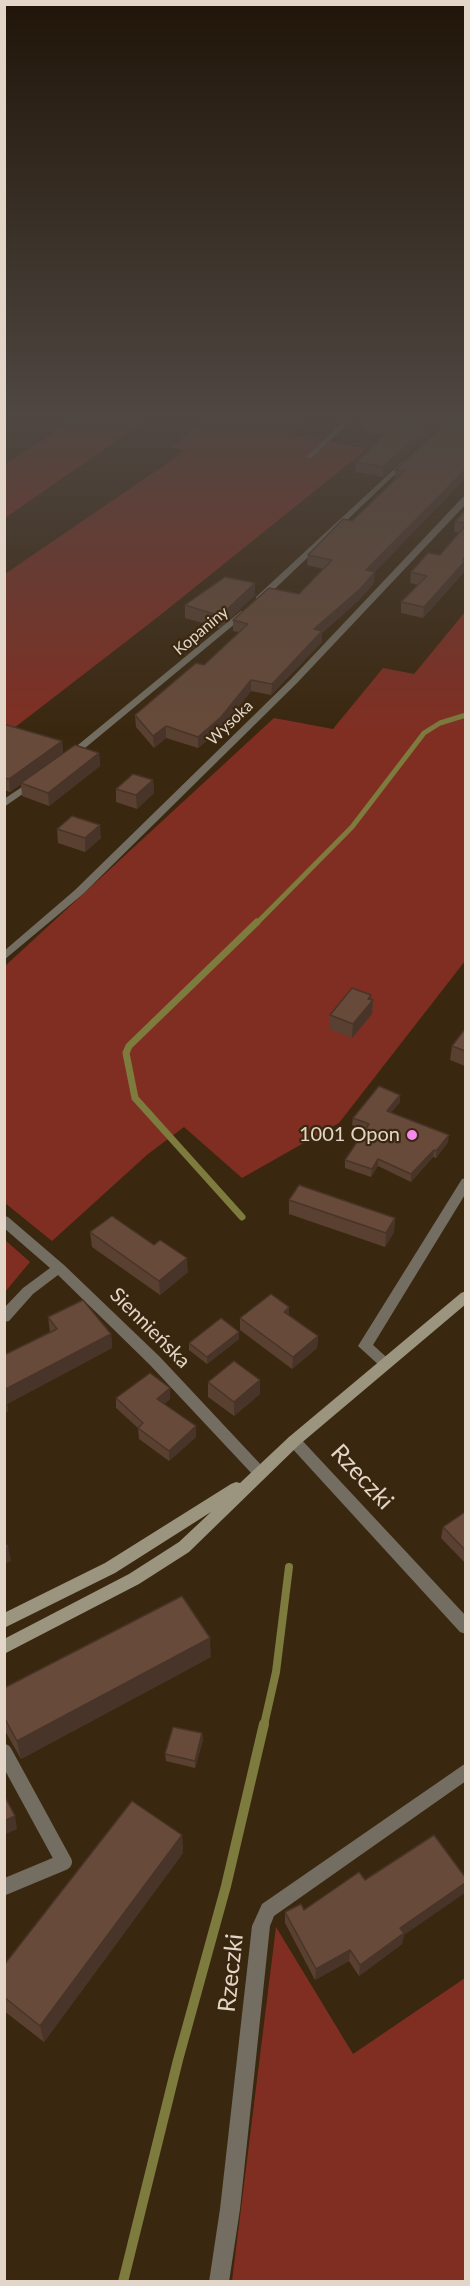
<!DOCTYPE html>
<html>
<head>
<meta charset="utf-8">
<style>
  body { margin:0 }
  #map { position:relative; width:470px; height:2286px; overflow:hidden; background:#3a270f; font-family:Lato,sans-serif }
  canvas { display:block }
  .frame { position:absolute; inset:0; border:6px solid #e3d6c8; pointer-events:none }
</style>
</head>
<body>
<div id="map">
<canvas width="470" height="2286"></canvas>
<div class="frame"></div>
</div>
<script>
const c = document.querySelector('canvas').getContext('2d');
c.lineJoin = 'round';
function fill(path, color) { c.fillStyle = color; c.fill(path, 'evenodd'); }
const shape = rows => new Path2D(rows.map(r => 'M' + r).join(''));
function trace(path, color, width, dash) { c.strokeStyle = color; c.lineWidth = width; c.lineCap = dash ? 'butt' : 'round'; c.setLineDash(dash || []); c.stroke(path); }
function label(font, color, halo, rows, align = 'center') {
  c.font = font + ' Lato,sans-serif'; c.lineWidth = 4.5; c.setLineDash([]); c.textBaseline = 'middle'; c.strokeStyle = halo; c.fillStyle = color; for (const [text, x, y, turn = 0] of rows) {
    c.save(); c.translate(x, y); c.rotate((+turn || 0) * Math.PI / 180); c.textAlign = isNaN(turn) ? turn : align; if (halo) c.strokeText(text, 0, 0); c.fillText(text, 0, 0); c.restore();
  }
}
fill(shape([
  [80,416,152,416,5,518,5,464],
  [213,416,314,416,292,434,367,449,154,620,5,735,5,574,185,451,170,447],
  [465,612,465,961,339,1123,242,1178,184,1127,148,1154,52,1241,5,1203,5,966,274,718,333,729,383,668,414,674],
  [5,1240,30,1262,5,1292],
  [276,1927,353,2054,465,1978,465,2281,232,2281]
]), '#812e22');
trace(shape([
  [256,924,352,827,424,733,440,723,466,715]
]), '#7d7b3d', 5);
trace(shape([
  [242,1217,135,1098,126,1053,129,1046,257,922]
]), '#7d7b3d', 7);
trace(shape([
  [264,1725,276,1672,289,1567]
]), '#7d7b3d', 8);
trace(shape([
  [123,2282,178,2060,226,1886,264,1724]
]), '#7d7b3d', 10);
trace(shape([
  [4,1752,64,1862,4,1887]
]), '#736e61', 16);
fill(shape([
  [349,416,356,416,311,458,307,458,307,456,349,416],
  [404,460,409,461,262,601,256,601,256,597,404,460],
  [463,497,466,497,466,504,297,683,83,894,4,960,4,951,75,890,291,679,463,497],
  [241,611,248,613,73,758,67,758,67,754,241,611],
  [34,779,37,780,37,784,4,807,4,799,34,779],
  [466,1178,466,1193,373,1345,393,1363,391,1367,386,1368,381,1367,358,1346,462,1179,466,1178],
  [4,1216,8,1217,64,1265,160,1357,264,1468,266,1472,264,1476,259,1478,254,1476,150,1365,58,1275,33,1294,9,1321,4,1322,4,1308,23,1288,50,1268,4,1228,4,1216],
  [294,1435,299,1437,466,1616,466,1634,460,1632,289,1445,287,1441,289,1437,294,1435],
  [466,1763,466,1781,274,1916,270,1926,240,2209,229,2282,209,2282,220,2209,252,1926,262,1904,466,1763]
]), '#736e61');
fill(shape([
  [466,1291,466,1304,299,1445,189,1552,139,1584,4,1654,4,1639,129,1574,179,1542,211,1512,115,1573,4,1628,4,1613,105,1563,231,1484,236,1482,240,1483,289,1437,461,1293,466,1291]
]), '#9b947e');
fill(shape([
  [449,416,383,477,355,472,356,462,385,435,361,430,361,420],
  [395,470,465,479,374,572,374,583,359,600,322,633,322,642,271,695,251,691,221,729,198,748,166,738,154,748,136,727,135,715,204,665,239,632,233,631,233,620,299,594,323,569,307,565,308,555,352,521,395,480],
  [465,510,465,571,423,618,401,613,401,602,418,585,410,583,411,572,440,555,460,533,454,532,455,522],
  [255,583,255,595,220,628,185,618,185,605],
  [4,727,62,741,63,753,99,753,100,766,49,806,22,796,21,784,10,792,4,790],
  [153,780,154,793,137,809,116,802,116,789],
  [57,829,101,838,85,852,58,843],
  [371,1000,373,1000,372,1014,352,1038,329,1029,330,1015],
  [465,1029,465,1066,450,1060,452,1046],
  [400,1095,400,1102,391,1112,448,1142,436,1158,433,1157,411,1182,378,1166,371,1177,345,1168,345,1160,365,1130,352,1125,353,1118],
  [289,1200,395,1218,394,1232,385,1247,289,1214],
  [90,1232,188,1272,160,1295,92,1247],
  [289,1307,289,1315,318,1336,317,1348,292,1369,240,1330,240,1318],
  [48,1317,111,1334,112,1348,7,1404,8,1411,4,1413,4,1355,50,1332],
  [239,1339,207,1364,189,1350,189,1343],
  [260,1380,260,1394,234,1416,208,1397,208,1382],
  [116,1398,170,1399,164,1404,196,1426,196,1437,169,1461,139,1439,138,1428,116,1408],
  [465,1512,465,1563,441,1538,443,1527],
  [211,1657,21,1759,4,1729,4,1688],
  [202,1733,203,1740,195,1768,166,1761,165,1754],
  [182,1835,183,1853,44,2042,4,2011,4,1965],
  [304,1910,404,1935,402,1944,359,1976,349,1961,315,1980,285,1923,285,1912]
]), '#594031');
fill(shape([
  [439,416,449,416,383,477,383,467],
  [465,470,465,479,366,581,366,570],
  [465,557,465,571,423,618,424,607],
  [375,572,374,583,359,600,322,633,322,642,271,695,272,684,314,629],
  [255,583,255,595,220,628,220,616],
  [251,680,251,691,221,729,198,748,198,737],
  [166,726,166,738,154,748,153,736],
  [62,741,63,753,10,792,9,779],
  [99,753,100,766,49,806,48,793],
  [153,780,154,793,137,809,136,795],
  [100,825,101,838,85,852,85,838],
  [371,995,371,1003,373,1000,372,1014,352,1038,353,1024,368,999],
  [400,1095,400,1102,387,1118,387,1111],
  [449,1135,448,1142,436,1158,436,1151],
  [434,1150,433,1157,411,1182,411,1174],
  [378,1159,378,1166,371,1177,372,1169],
  [395,1218,394,1232,385,1247,386,1233],
  [187,1258,188,1272,160,1295,159,1281],
  [289,1307,289,1319,284,1312],
  [239,1332,239,1339,207,1364,207,1357],
  [111,1334,112,1348,7,1404,8,1411,4,1413,4,1390],
  [318,1336,317,1348,292,1369,293,1357],
  [260,1380,260,1394,234,1416,234,1402],
  [170,1388,170,1399,158,1409,157,1399],
  [196,1426,196,1437,169,1461,169,1451],
  [8,1547,11,1561,4,1564,4,1549],
  [210,1638,211,1657,21,1759,17,1741],
  [202,1733,203,1740,195,1768,195,1761],
  [15,1816,17,1829,4,1835,4,1821],
  [182,1835,183,1853,44,2042,40,2026],
  [465,1883,465,1893,404,1935,402,1944,359,1976,360,1965,400,1928],
  [350,1950,349,1961,315,1980,316,1969]
]), '#483428');
const building = shape([
  [367,416,439,416,383,467,356,462,394,426,361,420,367,416],
  [453,416,465,416,465,470,366,570,375,572,360,589,314,629,322,631,272,684,251,680,221,717,198,737,166,726,153,736,135,715,196,663,204,665,248,624,233,620,269,588,299,594,332,560,308,555,343,519,352,521,404,471,395,470,453,416],
  [465,510,465,523,455,522,465,510],
  [465,526,465,557,463,560,465,561,424,607,401,602,427,576,411,572,428,553,440,555,465,526],
  [225,577,255,583,220,616,185,605,225,577],
  [7,725,62,741,9,779,4,778,4,727,7,725],
  [75,745,99,753,48,793,21,783,75,745],
  [133,774,153,780,136,795,116,789,133,774],
  [72,816,100,825,85,838,57,829,72,816],
  [352,988,371,995,368,999,373,1000,353,1024,330,1015,352,988],
  [465,1029,465,1051,452,1046,465,1029],
  [379,1086,400,1095,387,1111,449,1135,436,1151,434,1150,411,1174,378,1159,372,1169,345,1160,369,1124,353,1118,379,1086],
  [299,1185,395,1218,386,1233,289,1200,299,1185],
  [112,1216,154,1245,160,1240,187,1258,159,1281,90,1232,112,1216],
  [271,1294,289,1307,284,1312,318,1336,293,1357,240,1318,271,1294],
  [83,1300,111,1334,4,1390,4,1355,57,1329,48,1317,83,1300],
  [221,1318,239,1332,207,1357,189,1343,221,1318],
  [234,1361,260,1380,234,1402,208,1382,234,1361],
  [150,1373,170,1388,157,1399,196,1426,169,1451,138,1428,143,1423,116,1398,150,1373],
  [465,1512,465,1550,443,1527,465,1512],
  [4,1541,8,1547,4,1549,4,1541],
  [182,1596,210,1638,17,1741,4,1717,4,1688,182,1596],
  [173,1727,202,1733,195,1761,165,1754,173,1727],
  [4,1795,15,1816,4,1821,4,1795],
  [132,1801,182,1835,40,2026,4,1997,4,1965,132,1801],
  [434,1835,465,1877,465,1883,400,1928,404,1933,360,1965,350,1950,316,1969,285,1912,301,1904,304,1910,359,1872,365,1880,434,1835]
]);
fill(building, '#674a39');
trace(building, '#483428', 1.5);
const sky = c.createLinearGradient(0, 0, 0, 736);
sky.addColorStop(0, '#201508');
sky.addColorStop(0.57, '#4f4742');
sky.addColorStop(1, '#4f474200');
c.fillStyle = sky;
c.fillRect(0, 0, 470, 736);
for (const [x, y, r, color] of [
  [412,1135,6,"#f788ec"]
]) { const dot = new Path2D(); dot.arc(x, y, r, 0, 2 * Math.PI); c.fillStyle = color; c.fill(dot); trace(dot, '#3a270f', 2); }
label('16px', '#e3d6c8', '#3a270f', [
  ["Kopaniny",201,631,-40],
  ["Wysoka",230,723,-44]
]);
label('20px', '#e3d6c8', '#3a270f', [
  ["1001 Opon",400,1135]
], 'right');
label('20px', '#e3d6c8', '#3a270f', [
  ["Siennieńska",150,1328,45]
]);
label('24px', '#e3d6c8', '#3a270f', [
  ["Rzeczki",362,1477,47],
  ["Rzeczki",231,1973,-84]
]);
</script>
</body>
</html>
